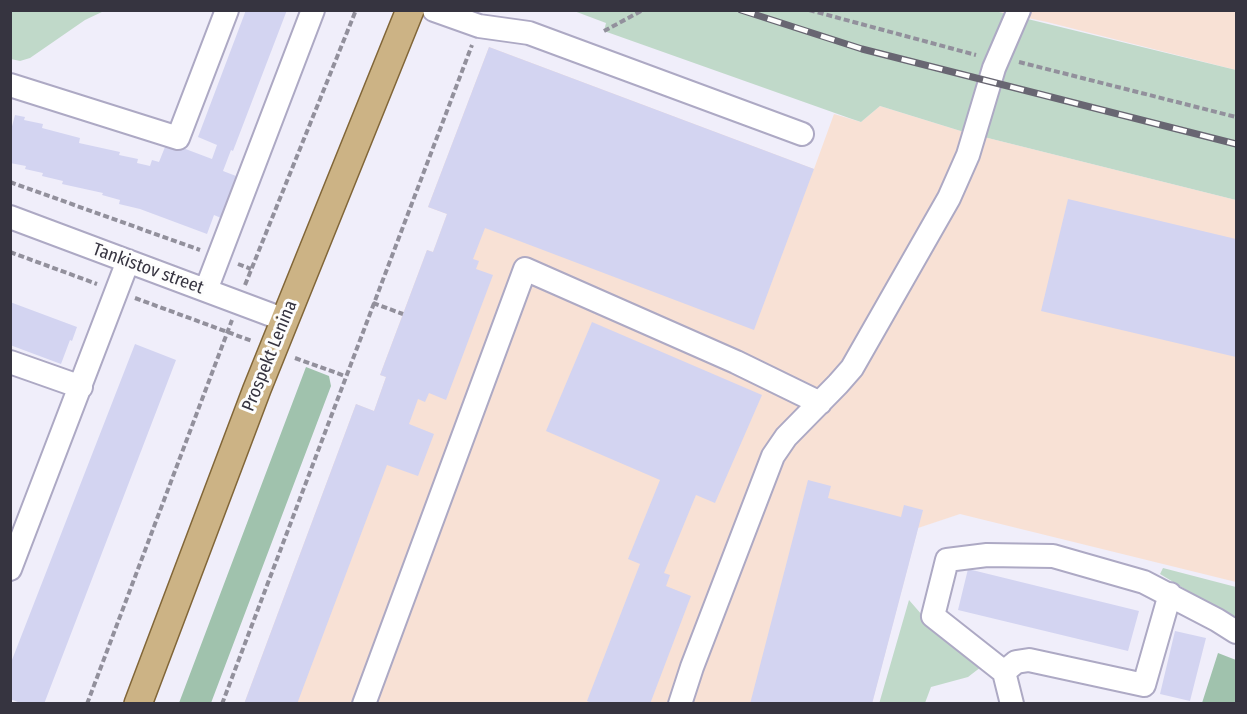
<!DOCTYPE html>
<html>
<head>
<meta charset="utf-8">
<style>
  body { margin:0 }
  #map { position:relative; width:1247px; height:714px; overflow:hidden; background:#f0eefa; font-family:"Fira Sans Condensed",sans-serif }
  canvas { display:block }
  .frame { position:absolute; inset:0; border:12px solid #363440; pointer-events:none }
</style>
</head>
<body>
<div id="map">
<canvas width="1247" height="714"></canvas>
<div class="frame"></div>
</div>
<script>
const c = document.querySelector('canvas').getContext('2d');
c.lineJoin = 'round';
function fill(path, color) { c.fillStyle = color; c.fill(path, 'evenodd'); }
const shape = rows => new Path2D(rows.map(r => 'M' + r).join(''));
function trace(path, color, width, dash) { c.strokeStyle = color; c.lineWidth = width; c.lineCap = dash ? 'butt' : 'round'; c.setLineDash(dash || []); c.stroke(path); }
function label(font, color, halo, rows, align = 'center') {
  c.font = font + ' "Fira Sans Condensed",sans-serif'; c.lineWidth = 6; c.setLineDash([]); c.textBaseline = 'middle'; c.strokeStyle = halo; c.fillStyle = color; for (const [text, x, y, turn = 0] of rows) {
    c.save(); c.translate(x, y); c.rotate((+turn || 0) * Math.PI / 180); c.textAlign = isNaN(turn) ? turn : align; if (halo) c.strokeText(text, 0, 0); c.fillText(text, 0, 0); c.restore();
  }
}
fill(shape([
  [995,11,1236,11,1236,70,1047,22],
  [489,47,814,169,834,114,861,122,880,106,964,132,1236,200,1236,582,960,514,918,528,872,703,244,704,356,404,374,411,386,377,380,375,427,250,433,252,447,214,428,207]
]), '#f8e1d5');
fill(shape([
  [12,11,12,10,104,11,85,20,30,58,20,61,11,59],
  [574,11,995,11,1236,70,1236,200,964,132,880,106,861,122,849,118,604,31,606,23],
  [1163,568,1236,587,1236,620,1160,574],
  [909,600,929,623,981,667,968,677,931,687,925,703,879,704]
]), '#c0d9c9');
fill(shape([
  [306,367,329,376,331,386,211,703,179,703],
  [1218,653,1236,660,1236,703,1202,703]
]), '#a0c2ad');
fill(shape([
  [246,10,287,10,233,151,231,150,223,171,236,176,221,218,214,215,207,234,140,209,119,204,120,200,102,195,103,193,62,184,63,181,42,176,43,173,25,169,26,166,10,163,10,134,15,115,25,117,24,120,43,124,42,128,80,138,79,143,120,152,119,155,138,159,137,163,150,166,152,160,159,162,167,142,212,159,217,145,198,137],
  [489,47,814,169,754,330,485,228,473,259,479,261,476,269,493,275,446,400,429,393,425,402,418,399,409,424,434,434,418,476,387,465,297,704,244,704,356,404,374,411,386,377,380,375,403,314,427,250,433,252,447,214,428,207],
  [1068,199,1236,239,1236,357,1041,311],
  [10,302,77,327,72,341,70,340,61,364,10,345],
  [592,322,762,395,715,503,696,495,664,573,670,575,666,586,691,596,650,704,594,704,587,701,640,564,628,559,660,480,546,431],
  [135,344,176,360,44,704,23,704,10,699,10,665],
  [808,480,831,486,828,498,901,517,904,505,923,510,872,704,750,704],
  [968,569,1139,611,1128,651,958,610],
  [1175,631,1206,638,1190,701,1160,694]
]), '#d3d4f1');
const minor = shape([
  [434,10,479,26,529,33,802,134],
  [10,85,178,138,227,10],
  [10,217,285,320],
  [206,290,313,10],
  [10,362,81,387],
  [10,569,128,261],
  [1004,672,1016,662,1029,660,1144,685,1170,594],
  [364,704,525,269,736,362,820,403],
  [680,704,692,667,773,456,786,437,838,384,852,368,949,198,968,155,994,68,1019,10],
  [1012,704,1004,672,933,616,947,560,987,555,1053,556,1144,582,1217,620,1236,632]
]);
const major = shape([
  [138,704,257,389,410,10]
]);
trace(minor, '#ada9c4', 26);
trace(major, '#816638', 30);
trace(shape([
  [809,10,976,55],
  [604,31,643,10],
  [1019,62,1236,117],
  [10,182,200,250],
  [10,252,97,284],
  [238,264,251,269],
  [245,285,356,10],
  [135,298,252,341],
  [373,303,403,314],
  [295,358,345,376],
  [87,704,232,320],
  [222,704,472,45]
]), '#92909c', 4, [6, 3]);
trace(minor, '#fff', 22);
trace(major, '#ccb385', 27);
const rail = shape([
  [741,10,862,49,1236,144]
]);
trace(rail, '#686672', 7);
trace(rail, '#fdfdfd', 4.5, [14]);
label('18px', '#363440', '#fdfdfd', [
  ["Tankistov street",148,269,20],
  ["Prospekt Lenina",270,356,-68]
]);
</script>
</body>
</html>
